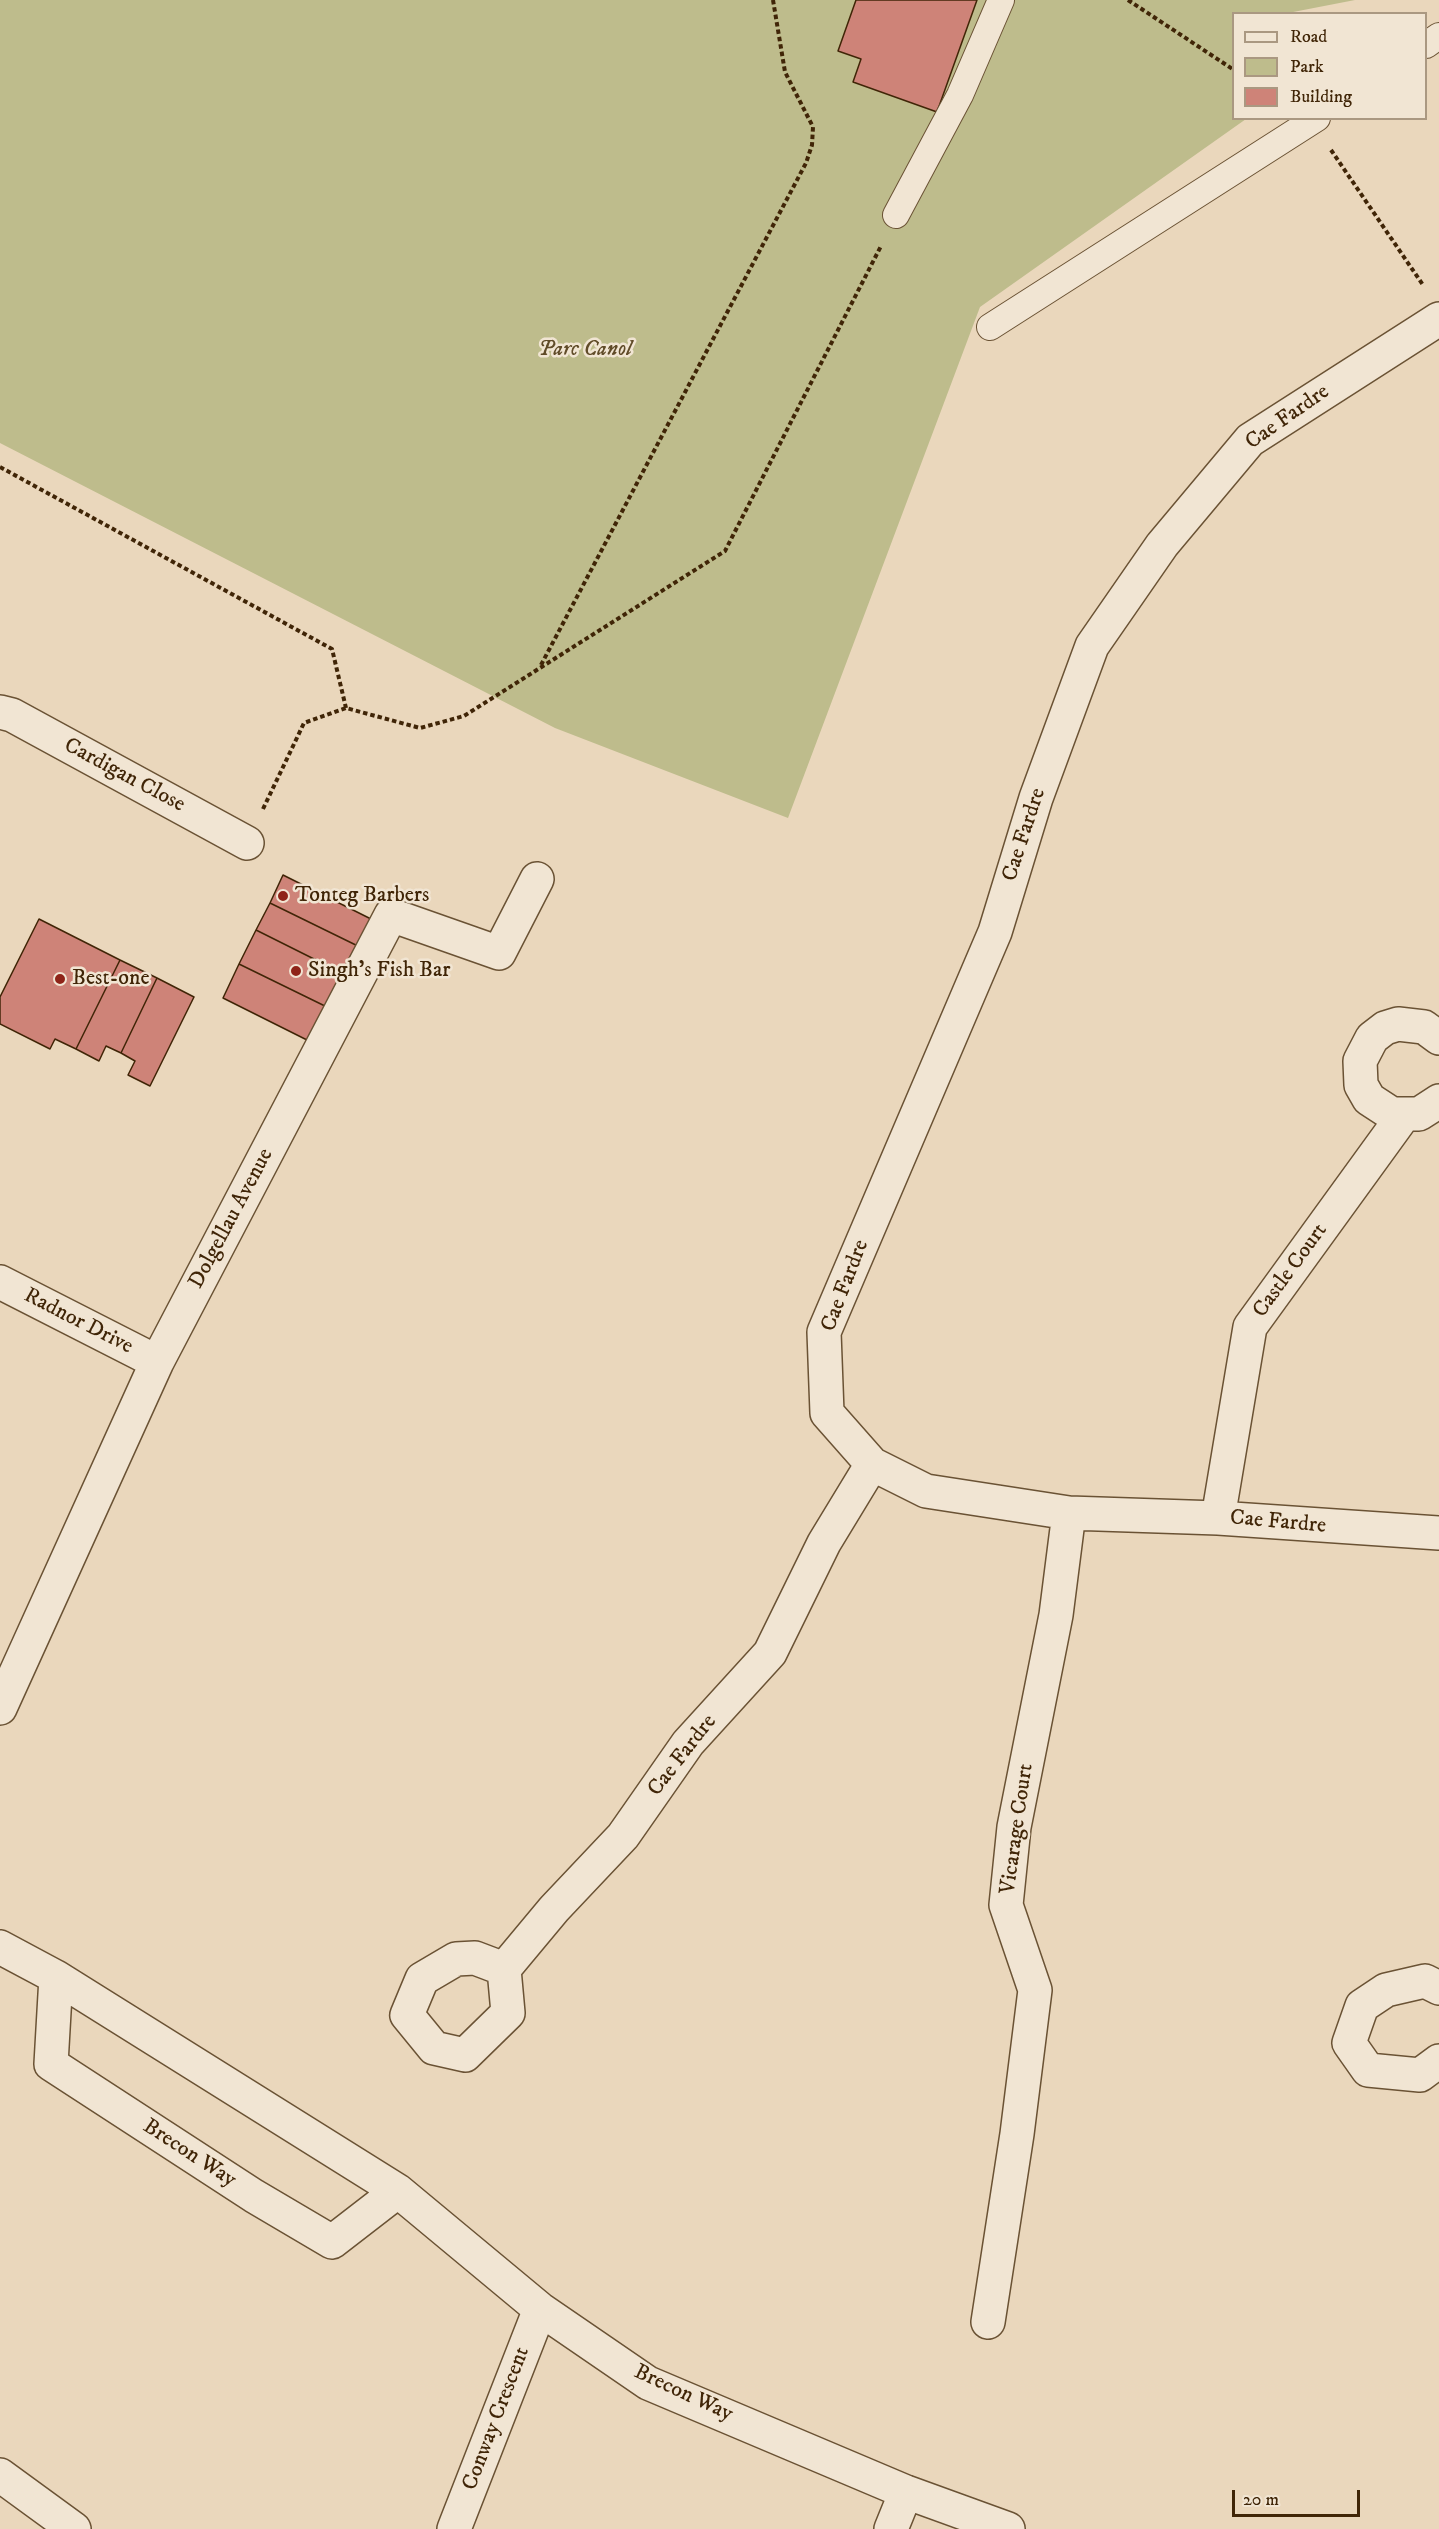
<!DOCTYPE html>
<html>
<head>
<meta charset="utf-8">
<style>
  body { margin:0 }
  #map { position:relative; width:1439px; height:2529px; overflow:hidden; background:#ead7bc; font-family:"IM FELL DW Pica",serif }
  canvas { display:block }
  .legend { position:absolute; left:1232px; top:12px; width:195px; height:108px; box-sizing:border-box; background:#f1e5d3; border:2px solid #aa9881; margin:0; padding:8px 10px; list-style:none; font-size:18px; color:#402507 }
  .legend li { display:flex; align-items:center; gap:12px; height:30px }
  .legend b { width:30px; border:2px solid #aa9881 }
  .scale { position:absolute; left:1232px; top:2490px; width:128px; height:27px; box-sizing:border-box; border:3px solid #402507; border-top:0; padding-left:8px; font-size:18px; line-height:21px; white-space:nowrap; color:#402507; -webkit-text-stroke:4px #f1e5d3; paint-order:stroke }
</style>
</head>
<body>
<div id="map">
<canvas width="1439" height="2529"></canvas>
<ul class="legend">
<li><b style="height:8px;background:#f1e5d3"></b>Road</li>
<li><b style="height:16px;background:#bebc8c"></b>Park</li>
<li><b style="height:16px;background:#ce8378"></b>Building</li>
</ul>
<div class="scale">20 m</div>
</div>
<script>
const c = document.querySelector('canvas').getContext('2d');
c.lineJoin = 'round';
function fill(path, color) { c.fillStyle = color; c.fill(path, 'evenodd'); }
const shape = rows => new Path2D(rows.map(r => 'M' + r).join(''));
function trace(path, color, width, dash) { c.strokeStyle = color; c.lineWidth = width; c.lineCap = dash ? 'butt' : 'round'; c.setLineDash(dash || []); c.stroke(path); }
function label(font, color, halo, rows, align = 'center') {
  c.font = font + ' "IM FELL DW Pica",serif'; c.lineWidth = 5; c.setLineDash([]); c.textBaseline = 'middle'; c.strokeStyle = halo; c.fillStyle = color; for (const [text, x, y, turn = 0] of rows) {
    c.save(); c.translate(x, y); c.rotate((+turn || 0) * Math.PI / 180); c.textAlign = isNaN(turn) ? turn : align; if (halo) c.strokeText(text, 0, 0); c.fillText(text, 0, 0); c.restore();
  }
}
fill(shape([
  [0,0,1355,0,1288,13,1234,14,1234,118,1246,119,980,307,788,818,555,728,0,443]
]), '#bebc8c');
const building = shape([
  [856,0,977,0,937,112,853,82,861,59,838,51,856,0],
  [283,875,379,923,366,950,270,903,283,875],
  [270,903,366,950,352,978,256,930,270,903],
  [39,919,120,960,76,1049,55,1039,50,1049,0,1024,0,997,39,919],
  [256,930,352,978,329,1008,239,964,256,930],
  [120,960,157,978,121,1053,106,1046,99,1061,76,1049,120,960],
  [239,964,329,1008,319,1046,223,998,239,964],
  [157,978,194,997,150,1086,128,1075,135,1061,121,1053,157,978]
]);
fill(building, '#ce8378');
trace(building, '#402507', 1.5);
const lane = shape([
  [1426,45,1439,36],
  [896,215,960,95,1001,0],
  [990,327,1317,118]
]);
const street = shape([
  [1439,319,1250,440,1162,545,1092,646,1036,798,995,932,824,1332,827,1413,872,1464,926,1491,1069,1513,1218,1518,1439,1533],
  [0,712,12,715,247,843],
  [1439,1038,1424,1027,1398,1024,1385,1028,1372,1038,1360,1061,1361,1085,1369,1099,1392,1114,1419,1114,1439,1101],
  [0,1282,157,1362],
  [1218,1518,1250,1327,1403,1116],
  [0,1708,157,1362,391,915,499,953,537,879],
  [0,1947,56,1977,398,2191,540,2309,648,2383,906,2492,1008,2529],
  [504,1969,475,1958,456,1959,422,1979,407,2015,434,2048,465,2055,508,2013,504,1969,554,1909,623,1836,688,1743,770,1653,824,1543,872,1464],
  [56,1977,51,2064,254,2196,332,2242,398,2191],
  [1439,1988,1425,1981,1386,1990,1362,2006,1349,2043,1368,2070,1420,2075,1439,2061],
  [988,2322,1017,2134,1035,1990,1006,1905,1014,1827,1056,1615,1069,1513],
  [0,2475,74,2529],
  [454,2529,540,2309],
  [891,2529,906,2492]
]);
trace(lane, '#6a5234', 28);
trace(street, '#6a5234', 36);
trace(shape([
  [1128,0,1234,70],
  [1331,150,1423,285],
  [0,467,332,649,346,708],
  [541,665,806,163,812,145,813,127,785,72,773,0],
  [263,809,304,723,346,708,420,728,464,716,725,551,881,246]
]), '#402507', 4, [4.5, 3]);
trace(lane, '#f1e5d3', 26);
trace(street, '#f1e5d3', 33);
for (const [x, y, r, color] of [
  [283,896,6,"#8f2418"],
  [296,971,6,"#8f2418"],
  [60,979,6,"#8f2418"]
]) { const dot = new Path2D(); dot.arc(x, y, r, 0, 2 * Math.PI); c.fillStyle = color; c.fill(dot); trace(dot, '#f1e5d3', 2); }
label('italic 22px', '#604b28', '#f1e5d3', [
  ["Parc Canol",585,350]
]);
label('22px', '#402507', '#f1e5d3', [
  ["Cae Fardre",1288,418,-35],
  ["Cardigan Close",124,776,28],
  ["Cae Fardre",1025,835,-72],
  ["Dolgellau Avenue",232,1219,-62],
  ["Castle Court",1291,1271,-54],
  ["Cae Fardre",846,1286,-69],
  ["Radnor Drive",78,1322,27],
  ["Cae Fardre",1278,1523,5],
  ["Cae Fardre",683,1756,-52],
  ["Vicarage Court",1018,1829,-82],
  ["Brecon Way",189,2154,33],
  ["Brecon Way",683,2394,25],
  ["Conway Crescent",497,2419,-69]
]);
label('22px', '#402507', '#f1e5d3', [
  ["Tonteg Barbers",295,896],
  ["Singh's Fish Bar",308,971],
  ["Best-one",72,979]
], 'left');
</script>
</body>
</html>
